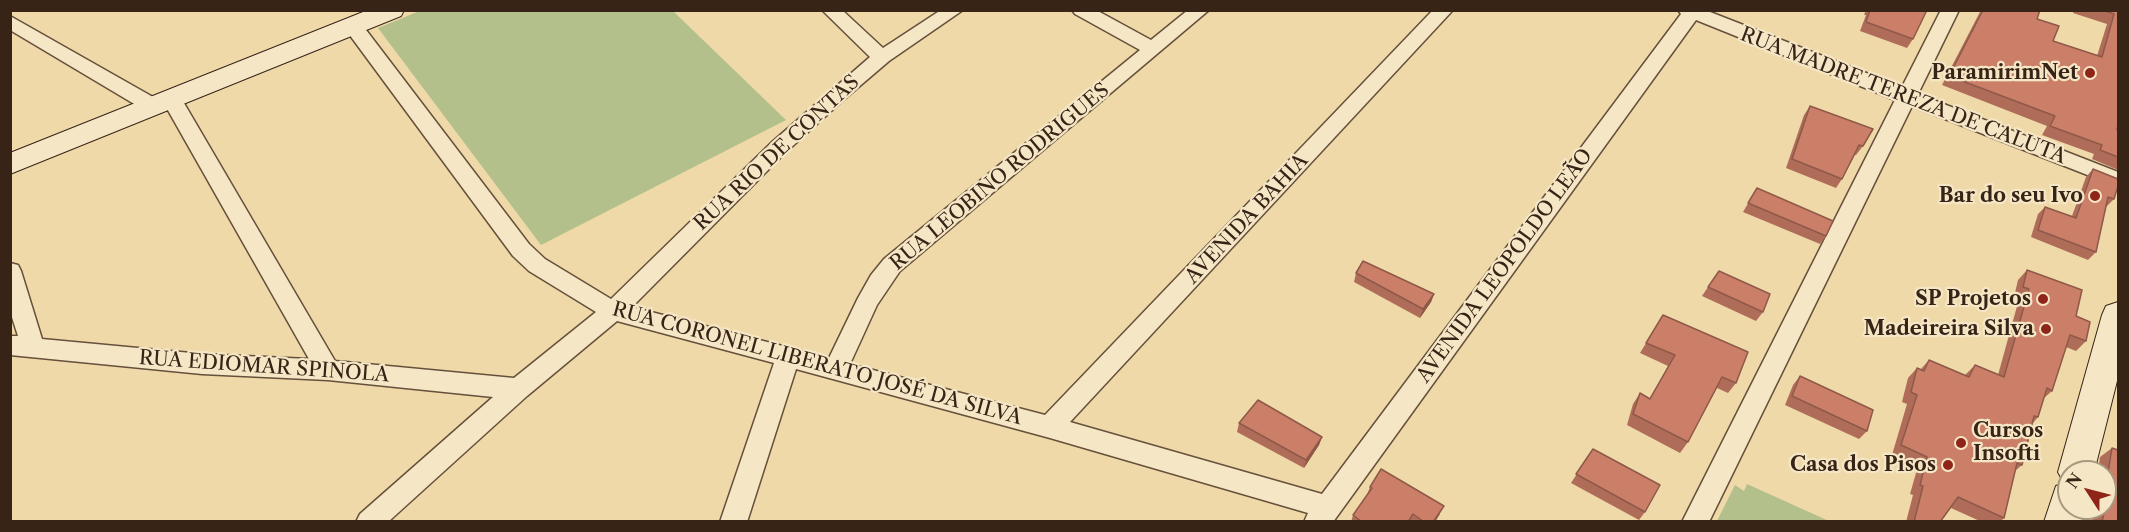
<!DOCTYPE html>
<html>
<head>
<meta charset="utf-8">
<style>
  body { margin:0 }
  #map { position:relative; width:2129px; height:532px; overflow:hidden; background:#efd9a8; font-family:"Libre Caslon Text",serif }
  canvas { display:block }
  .frame { position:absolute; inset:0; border:12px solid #382317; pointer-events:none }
  .north { position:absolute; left:2057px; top:460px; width:60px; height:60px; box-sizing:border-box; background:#f5e6c6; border:2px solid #a99880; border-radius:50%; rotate:306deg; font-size:16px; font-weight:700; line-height:24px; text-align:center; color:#382317 }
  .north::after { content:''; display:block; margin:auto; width:21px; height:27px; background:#8f2418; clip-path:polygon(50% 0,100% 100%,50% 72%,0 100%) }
</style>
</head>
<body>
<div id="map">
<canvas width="2129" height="532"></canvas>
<div class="frame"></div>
<div class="north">N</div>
</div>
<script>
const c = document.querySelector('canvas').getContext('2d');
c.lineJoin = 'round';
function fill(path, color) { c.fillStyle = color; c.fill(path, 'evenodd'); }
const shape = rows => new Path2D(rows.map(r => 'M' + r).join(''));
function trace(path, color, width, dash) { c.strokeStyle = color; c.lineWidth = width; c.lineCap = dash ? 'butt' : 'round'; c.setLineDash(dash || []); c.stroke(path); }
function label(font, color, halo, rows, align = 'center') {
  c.font = font + ' "Libre Caslon Text",serif'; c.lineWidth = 4.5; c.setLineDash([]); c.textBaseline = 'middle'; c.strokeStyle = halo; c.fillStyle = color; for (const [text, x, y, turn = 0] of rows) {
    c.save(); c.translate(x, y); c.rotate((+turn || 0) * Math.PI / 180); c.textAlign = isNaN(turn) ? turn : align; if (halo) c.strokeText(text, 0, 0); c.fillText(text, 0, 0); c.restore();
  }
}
fill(shape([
  [422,10,673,11,786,120,541,245,378,28],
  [1747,484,1829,521,1717,521,1735,485,1744,491]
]), '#b4c08b');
const street = shape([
  [822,10,842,10,883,48,941,10,963,10,889,61,848,96,785,153,632,307,829,358,858,298,871,275,884,259,1140,50,1075,14,1072,10,1096,10,1151,40,1188,10,1209,10,900,271,877,305,850,364,1045,415,1433,10,1453,10,1070,422,1322,494,1681,14,1678,10,1705,10,1902,87,1941,10,1959,10,1918,94,2118,172,2118,187,1912,106,1709,522,1682,522,1895,100,1696,20,1333,522,1304,522,1308,513,1050,438,796,369,747,522,720,522,774,363,617,321,527,396,388,522,356,522,360,514,493,397,328,380,202,374,10,355,10,336,18,336,10,311,10,263,18,265,21,271,42,339,202,354,309,359,161,98,164,93,171,91,178,93,181,98,335,361,514,378,596,312,529,271,513,256,346,30,344,26,346,22,360,22,529,244,545,259,611,299,771,143,870,57,822,10],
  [10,16,160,101,163,106,160,111,153,113,146,111,10,30,10,16]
]);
const secondary = shape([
  [368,10,404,10,401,16,10,174,10,153,368,10],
  [2118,302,2118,377,2094,472,2069,472,2069,508,2085,508,2082,522,2044,522,2056,486,2064,483,2058,472,2102,315,2106,306,2118,302]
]);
trace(street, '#66503b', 3);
trace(secondary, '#382317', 2);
fill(street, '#f5e6c6');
fill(secondary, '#f5e6c6');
fill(shape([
  [1866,10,1927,10,1913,39,1907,48,1860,31,1866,15,1864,15],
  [1981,10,2040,10,2037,19,2053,41,2097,56,2107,24,2073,13,2074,10,2118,10,2117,130,2118,130,2118,170,2092,159,2094,154,2042,135,2047,126,1942,85],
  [1810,106,1863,146,1856,155,1855,155,1842,179,1836,188,1786,168,1804,115],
  [2093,169,2114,199,2106,207,2096,252,2088,260,2031,237,2038,214,2045,207,2072,216,2086,177],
  [1757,188,1826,236,1820,244,1743,212],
  [2027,270,2076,316,2086,341,2076,351,2066,347,2052,391,2044,398,2038,417,2033,423,2022,465,2015,471,2004,518,2000,522,1982,522,1951,508,1940,522,1906,522,1913,495,1910,494,1918,466,1892,455,1907,404,1902,402,1908,378,1917,368,1920,370,1929,360,1965,375,1975,365,1998,375,2019,299,2014,297,2018,280],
  [1356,273,1434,294,1431,302,1420,318,1354,282],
  [1708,287,1763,312,1756,321,1702,296],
  [1663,315,1736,383,1728,393,1717,388,1688,442,1680,453,1627,425,1633,404,1640,393,1649,399,1668,366,1640,353],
  [1800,376,1867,431,1859,439,1785,405,1793,385],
  [1239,423,1322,437,1319,445,1304,468,1237,432],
  [2118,446,2118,522,2091,522,2094,508,2105,508,2105,472,2098,472,2100,457,2112,448,2118,450],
  [1593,449,1645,512,1639,520,1571,483],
  [1370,487,1440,514,1435,522,1351,522,1353,515,1367,495]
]), '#af6d59');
fill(shape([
  [1434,294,1431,302,1420,318,1423,309],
  [1322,437,1319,445,1304,468,1306,460],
  [1444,506,1435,522,1433,522]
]), '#8e5949');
const building = shape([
  [1870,10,1927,10,1913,39,1866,22,1870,10],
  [1983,10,2040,10,2037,19,2059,26,2053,41,2102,57,2114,14,2102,10,2118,10,2118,125,2117,130,2118,130,2118,157,2100,150,2102,145,2050,126,2055,116,1949,76,1983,10],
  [1810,106,1873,129,1863,146,1859,145,1842,179,1792,159,1810,106],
  [2093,169,2118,179,2118,186,2114,199,2108,197,2096,252,2038,230,2045,207,2076,218,2093,169],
  [1757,188,1833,221,1826,236,1748,203,1757,188],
  [1363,261,1434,294,1423,309,1356,273,1363,261],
  [2027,270,2082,290,2076,316,2090,322,2086,341,2070,335,2052,391,2047,388,2038,417,2034,416,2022,465,2017,463,2004,518,1958,497,1940,522,1914,522,1923,486,1920,485,1927,457,1901,445,1917,395,1911,392,1917,368,1924,371,1929,360,1969,377,1975,365,2004,377,2029,289,2023,287,2027,270],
  [1719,271,1770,294,1763,312,1708,287,1719,271],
  [1663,315,1748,352,1736,383,1722,377,1688,442,1633,414,1640,393,1650,399,1675,355,1646,343,1663,315],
  [1800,376,1873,410,1867,431,1792,396,1800,376],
  [1258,400,1322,437,1306,460,1239,423,1258,400],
  [2112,448,2118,450,2118,522,2102,522,2111,481,2107,479,2112,448],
  [1593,449,1660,485,1645,512,1576,474,1593,449],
  [1381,469,1444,506,1433,522,1424,522,1413,514,1408,522,1362,522,1353,515,1372,488,1370,487,1381,469]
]);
fill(building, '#cb7f68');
trace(building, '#8e5949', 1.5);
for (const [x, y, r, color] of [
  [2090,73,6,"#8f2418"],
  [2095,196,6,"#8f2418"],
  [2043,299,6,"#8f2418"],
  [2046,329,6,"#8f2418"],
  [1961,443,6,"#8f2418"],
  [1948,465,6,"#8f2418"]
]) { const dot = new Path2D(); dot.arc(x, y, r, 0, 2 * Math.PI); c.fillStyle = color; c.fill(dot); trace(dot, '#f5e6c6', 2); }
label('bold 20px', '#382317', '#f5e6c6', [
  ["ParamirimNet",2078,73],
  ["Bar do seu Ivo",2083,196],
  ["SP Projetos",2031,299],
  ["Madeireira Silva",2034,329],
  ["Cursos",1973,431,"left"],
  ["Insofti",1973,454,"left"],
  ["Casa dos Pisos",1936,465]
], 'right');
label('20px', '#382317', '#f5e6c6', [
  ["RUA MADRE TEREZA DE CALUTA",1903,96,21],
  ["RUA RIO DE CONTAS",777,153,-43],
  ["RUA LEOBINO RODRIGUES",1000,177,-40],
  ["AVENIDA BAHIA",1247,219,-47],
  ["AVENIDA LEOPOLDO LEÃO",1505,266,-54],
  ["RUA CORONEL LIBERATO JOSÉ DA SILVA",817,364,15],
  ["RUA EDIOMAR SPINOLA",264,367,4]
]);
</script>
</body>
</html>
